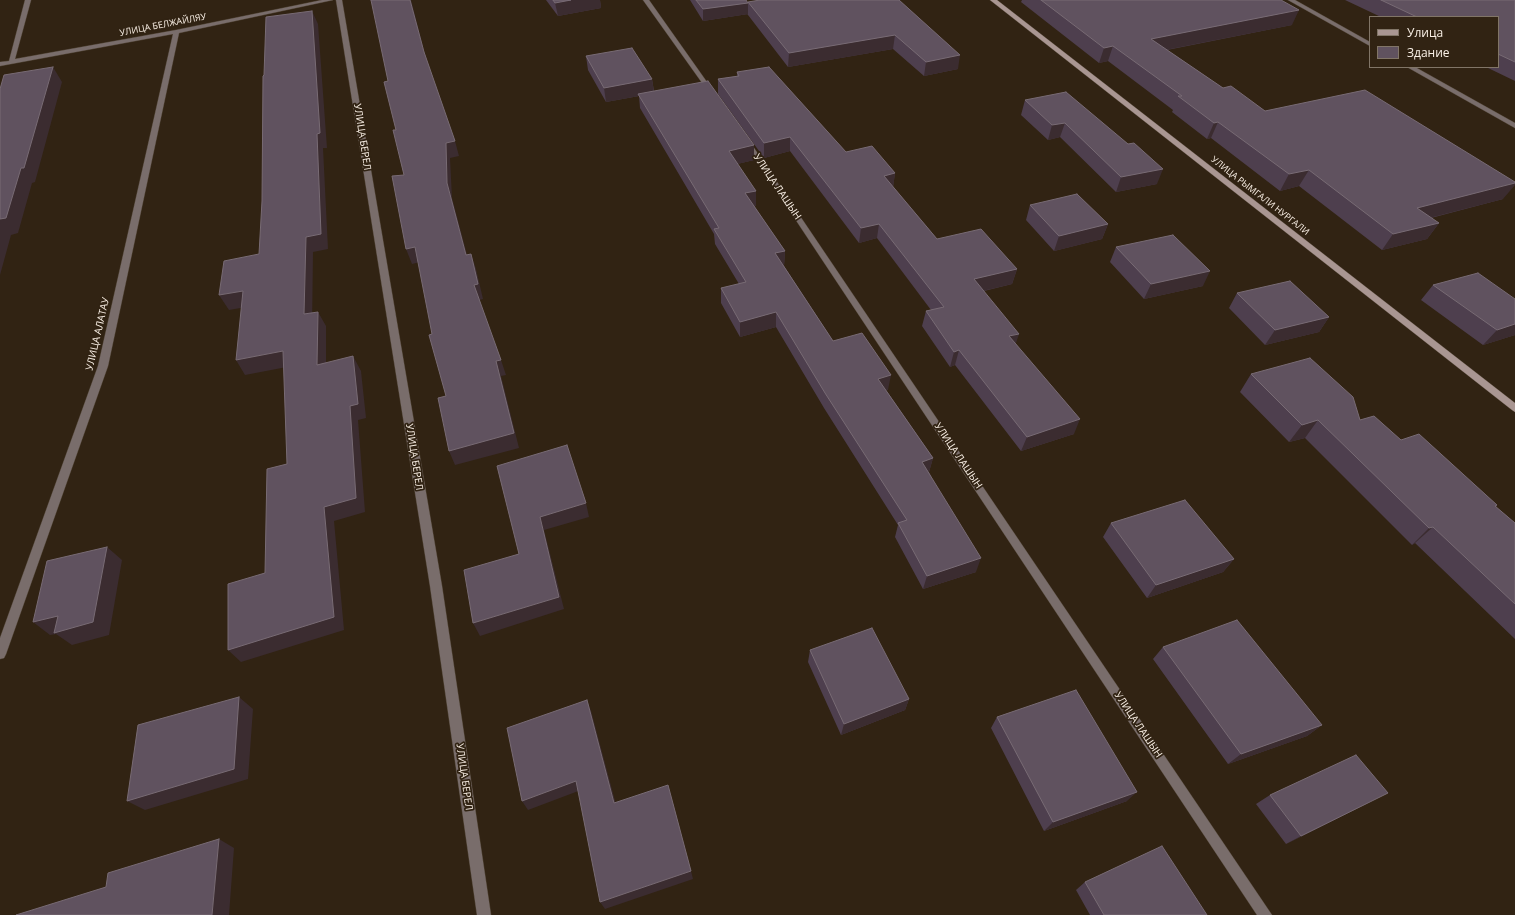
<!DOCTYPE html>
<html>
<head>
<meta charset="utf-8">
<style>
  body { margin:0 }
  #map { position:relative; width:1515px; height:915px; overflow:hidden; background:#312313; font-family:"Open Sans",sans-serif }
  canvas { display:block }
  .legend { position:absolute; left:1369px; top:16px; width:130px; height:52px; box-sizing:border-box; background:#312313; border:1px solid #817567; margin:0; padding:5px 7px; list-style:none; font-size:12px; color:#faf0e6 }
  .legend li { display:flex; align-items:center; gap:8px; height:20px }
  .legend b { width:20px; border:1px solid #817567 }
</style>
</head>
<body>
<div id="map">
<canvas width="1515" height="915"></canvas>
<ul class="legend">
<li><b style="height:5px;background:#a99692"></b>Улица</li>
<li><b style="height:11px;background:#60525f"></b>Здание</li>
</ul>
</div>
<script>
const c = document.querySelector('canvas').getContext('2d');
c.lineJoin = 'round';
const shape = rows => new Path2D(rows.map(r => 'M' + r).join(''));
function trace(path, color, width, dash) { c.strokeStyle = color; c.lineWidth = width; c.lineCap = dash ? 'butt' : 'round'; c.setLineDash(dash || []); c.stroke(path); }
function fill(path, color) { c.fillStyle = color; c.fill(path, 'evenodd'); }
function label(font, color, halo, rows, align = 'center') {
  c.font = font + ' "Open Sans",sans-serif'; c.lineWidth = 3.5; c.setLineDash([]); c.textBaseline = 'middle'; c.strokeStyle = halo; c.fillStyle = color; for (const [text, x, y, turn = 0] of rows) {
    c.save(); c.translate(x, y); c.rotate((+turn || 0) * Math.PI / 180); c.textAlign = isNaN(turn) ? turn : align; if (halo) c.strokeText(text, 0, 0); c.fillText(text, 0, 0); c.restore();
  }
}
const street = shape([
  [25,0,31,0,15,59,176,30,322,0,333,0,179,33,108,366,6,654,4,658,0,659,0,638,98,366,173,34,0,66,0,62,9,61,25,0],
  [336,0,342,0,442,586,491,915,477,915,430,586,336,0],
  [643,0,649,0,714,92,714,94,710,94,643,0],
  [1288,0,1295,0,1370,42,1370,46,1288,0],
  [1407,67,1415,67,1515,123,1515,128,1407,67],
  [747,140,750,142,1272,915,1257,915,744,142,747,140]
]);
const secondary = shape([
  [990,0,997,0,1515,403,1515,412,1512,410,990,0]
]);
trace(street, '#4d4031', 1);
trace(secondary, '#4d4031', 1);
fill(street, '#796d6b');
fill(secondary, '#a99692');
fill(shape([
  [546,0,600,0,601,8,558,16],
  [690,0,746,0,748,14,703,21],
  [899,0,958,69,924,76,893,49,788,67,748,15,748,2],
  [1022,0,1281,0,1292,25,1167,50,1223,88,1265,111,1503,199,1431,218,1439,223,1427,239,1382,250,1299,186,1280,191,1211,138,1207,139,1172,112,1173,110,1108,61,1099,63,1021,2],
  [1345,0,1515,0,1515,81,1486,67,1498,67,1498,17,1381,17],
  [586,56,652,79,654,91,754,145,754,160,737,164,756,191,756,206,754,206,785,251,784,266,833,341,888,390,886,390,933,458,929,472,976,572,923,589,895,537,898,525,824,408,776,327,740,337,721,303,721,288,739,284,715,244,714,234,640,108,639,96,606,102,588,70],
  [737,72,846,152,895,173,893,187,937,239,1017,269,1012,284,984,291,1016,344,1074,434,1021,451,955,365,950,367,922,326,926,311,931,310,877,238,859,243,790,151,764,158,718,94,718,79,737,76],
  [1025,100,1128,144,1157,184,1116,192,1060,137,1048,140,1021,115],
  [1030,205,1108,224,1102,239,1054,251,1026,220],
  [1116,247,1203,286,1144,299,1110,262],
  [1433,285,1515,299,1515,335,1483,345,1421,300],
  [1237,293,1329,317,1319,332,1265,345,1229,308],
  [1251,374,1360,420,1401,440,1497,505,1496,507,1515,523,1515,639,1415,543,1412,545,1305,438,1289,442,1240,392],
  [1111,523,1234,559,1223,572,1147,598,1103,537],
  [1163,647,1322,725,1307,736,1228,764,1153,659],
  [810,650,909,699,905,710,841,735,808,662],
  [997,717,1127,801,1044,831,991,728],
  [1270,795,1370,802,1286,844,1256,804],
  [1085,882,1207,915,1090,915,1076,890]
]), '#4e3f4e');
fill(shape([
  [410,0,411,0,428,66,424,52],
  [571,0,600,0,601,8,558,16,555,3],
  [748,3,748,14,703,21,703,9],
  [1299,10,1292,25,1145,54,1151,39],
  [312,11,318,24,327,148,323,148,328,249,313,252,312,329,304,314],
  [895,35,893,49,788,67,789,53],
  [1113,46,1108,61,1099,63,1104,48],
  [960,55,958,69,924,76,926,62],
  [53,67,62,82,35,182,32,183,18,233,11,235,0,275,0,219,21,168],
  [652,79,654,93,638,94,639,96,606,102,604,88],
  [1218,122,1211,138,1207,139,1214,123],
  [1065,123,1060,137,1048,140,1052,125],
  [790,137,790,151,764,158,764,143],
  [455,141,459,156,450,158,452,198,471,270,466,255,447,183,446,143],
  [754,145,754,160,729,166,729,151],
  [1163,169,1157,184,1116,192,1121,177],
  [1309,170,1299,186,1280,191,1289,174],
  [895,173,893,188,884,176],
  [1515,183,1515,185,1503,199,1406,224,1417,208],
  [756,191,756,206,746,208,745,193],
  [1439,223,1427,239,1382,250,1393,234],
  [879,224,877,238,859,243,861,228],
  [1108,224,1102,239,1054,251,1059,236],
  [415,247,420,262,412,264,406,249],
  [785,251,784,266,775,268,775,253],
  [471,254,476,269,483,299,479,300,474,285],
  [1017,269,1012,284,970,294,974,279],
  [1210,271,1203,286,1144,299,1151,284],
  [243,291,252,306,229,310,219,295],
  [318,312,326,326,326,380,317,365],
  [776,312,776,327,740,337,740,322],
  [1329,317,1319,332,1265,345,1275,330],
  [1515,324,1515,335,1483,345,1497,330],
  [1019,334,1014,349,1009,336],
  [959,350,955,365,950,367,954,352],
  [283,351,292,366,245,375,236,360],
  [353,356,361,371,366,418,358,420,365,512,334,521,344,630,241,662,228,650,324,507,350,406],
  [501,360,506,375,501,376,519,448,455,465,449,451,496,361],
  [891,375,888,390,876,393,878,379],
  [1080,419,1074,434,1021,451,1027,437],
  [1318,420,1305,438,1289,442,1302,425],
  [933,458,929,472,918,476,922,462],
  [586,503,589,517,544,530,564,609,480,636,473,623,559,597,540,517],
  [1433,527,1415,543,1412,545,1429,528],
  [107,547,122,560,109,635,72,645,56,634,50,635,33,622],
  [981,558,976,572,923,589,927,576],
  [1234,559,1223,572,1147,598,1156,585],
  [239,697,253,709,248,779,145,810,127,801],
  [909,699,905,710,841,735,844,724],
  [587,700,591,711,618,812,614,803],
  [1322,725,1307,736,1228,764,1241,754],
  [576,781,581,790,528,810,522,801],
  [1137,792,1127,801,1044,831,1053,822],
  [1388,793,1286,844,1301,836],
  [219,839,234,848,229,915,212,915],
  [691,871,693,879,605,909,600,902]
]), '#3b2c30');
const building = shape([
  [371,0,410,0,424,52,455,141,446,143,447,183,466,255,471,254,478,284,474,285,501,360,496,361,514,433,449,451,438,398,446,396,429,335,432,334,415,247,406,249,392,176,404,175,393,130,396,130,384,82,388,81,371,0],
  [553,0,571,0,555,3,553,0],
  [696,0,746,0,748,3,703,9,696,0],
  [760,0,899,0,960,55,926,62,895,35,789,53,748,2,760,0],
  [1041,0,1281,0,1299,10,1151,39,1223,88,1231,86,1265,111,1365,90,1515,182,1515,183,1417,208,1439,223,1393,234,1309,170,1289,174,1218,122,1214,123,1178,96,1182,96,1113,46,1104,48,1041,0],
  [1381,0,1515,0,1515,62,1498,54,1498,17,1417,17,1381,0],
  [312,11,320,133,317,134,321,234,306,237,304,314,318,312,317,365,353,356,358,404,350,406,356,498,324,507,334,617,228,650,228,584,265,573,267,469,287,464,283,351,236,360,243,291,219,295,224,261,259,254,262,201,263,76,264,75,266,17,312,11],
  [632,48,652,79,604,88,586,56,632,48],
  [53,67,24,168,21,168,6,218,0,219,0,89,4,75,53,67],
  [769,67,846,152,872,146,895,173,884,176,937,239,981,229,1017,269,974,279,1019,334,1009,336,1080,419,1027,437,959,350,954,352,926,311,944,307,879,224,861,228,790,137,764,143,718,79,739,76,737,72,769,67],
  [708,81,754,145,729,151,756,191,745,193,785,251,775,253,833,341,862,333,891,375,878,379,933,458,922,462,981,558,927,576,898,523,907,520,825,393,776,312,740,322,721,288,746,282,714,229,719,228,638,94,708,81],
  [1066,92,1128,144,1134,143,1163,169,1121,177,1065,123,1052,125,1025,100,1066,92],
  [1077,194,1108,224,1059,236,1030,205,1077,194],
  [1173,235,1210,271,1151,284,1116,247,1173,235],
  [1478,273,1515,299,1515,324,1497,330,1433,285,1478,273],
  [1290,281,1329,317,1275,330,1237,293,1290,281],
  [1310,358,1353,397,1360,420,1374,416,1401,440,1419,434,1497,505,1495,506,1515,523,1515,604,1433,527,1429,528,1318,420,1302,425,1251,374,1310,358],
  [567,445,586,503,540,517,559,597,473,623,464,570,519,554,497,466,567,445],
  [1185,500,1234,559,1156,585,1111,523,1185,500],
  [107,547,93,622,54,633,58,616,33,622,47,561,107,547],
  [1237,620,1322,725,1241,754,1163,647,1237,620],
  [872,628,909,699,844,724,810,650,872,628],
  [1076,690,1137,792,1053,822,997,717,1076,690],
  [239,697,234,769,127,801,138,725,239,697],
  [587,700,614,803,668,785,691,871,600,902,576,781,522,801,507,728,587,700],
  [1356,755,1388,793,1301,836,1270,795,1356,755],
  [219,839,212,915,16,915,106,887,108,873,219,839],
  [1162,846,1207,915,1104,915,1085,882,1162,846]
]);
fill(building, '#60525f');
trace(building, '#786b74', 1);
label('9px', '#faf0e6', '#312313', [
  ["УЛИЦА БЕЛЖАЙЛЯУ",163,25,-11],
  ["УЛИЦА РЫМГАЛИ НУРГАЛИ",1260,196,38]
]);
label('10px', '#faf0e6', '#312313', [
  ["УЛИЦА БЕРЕЛ",362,137,81],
  ["УЛИЦА ЛАШЫН",777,187,56],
  ["УЛИЦА АЛАТАУ",98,334,-77],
  ["УЛИЦА ЛАШЫН",958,456,56],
  ["УЛИЦА БЕРЕЛ",414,457,81],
  ["УЛИЦА ЛАШЫН",1138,725,56],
  ["УЛИЦА БЕРЕЛ",464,777,82]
]);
</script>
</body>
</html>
